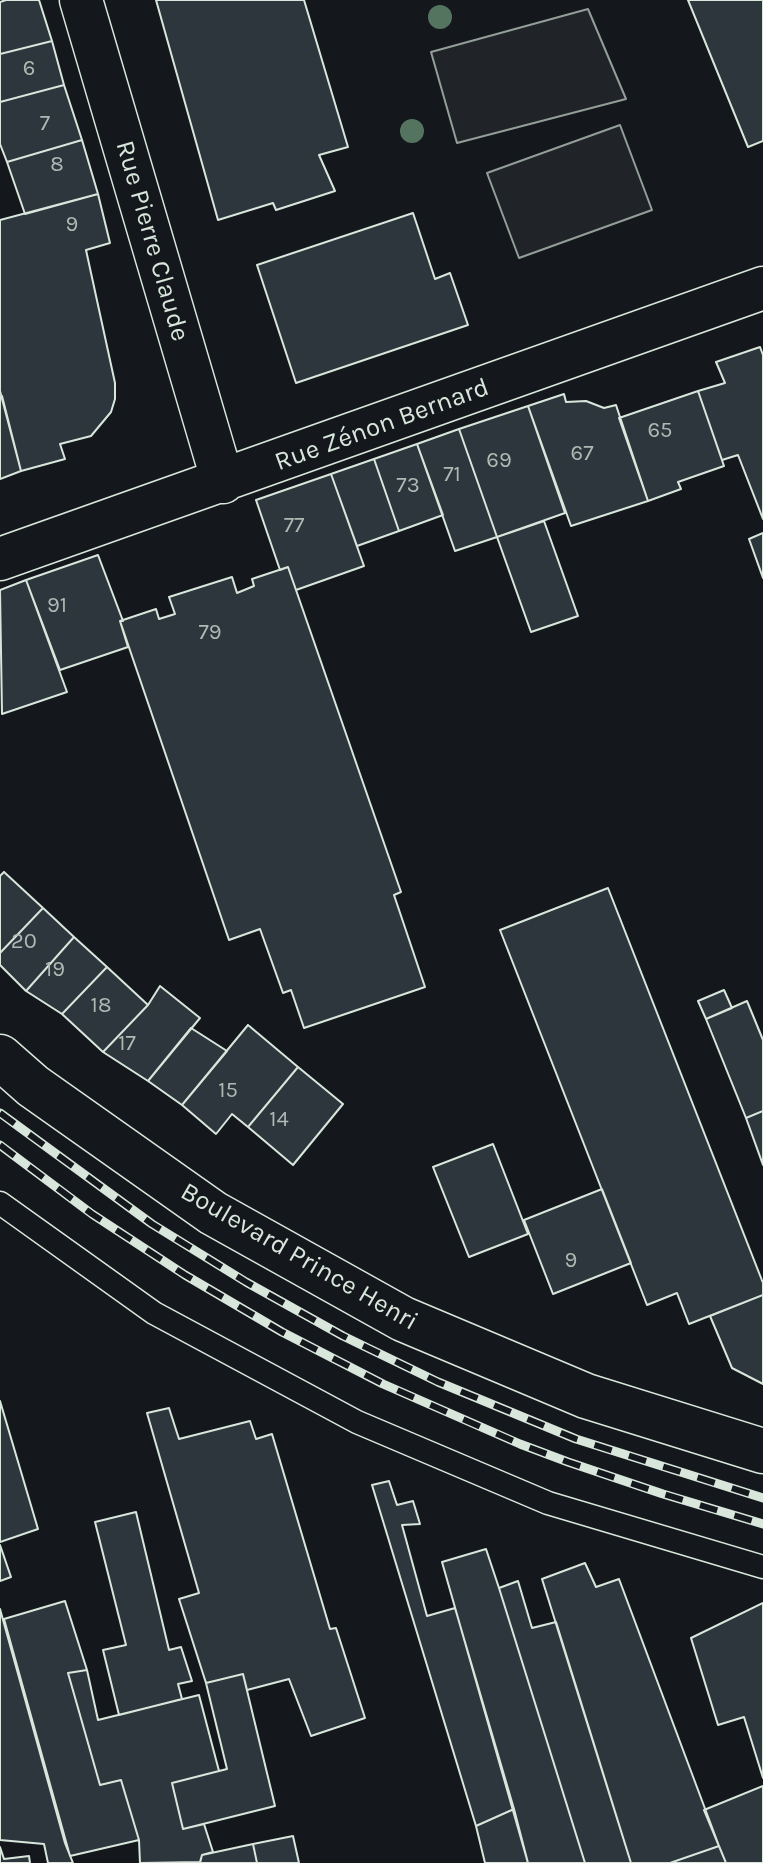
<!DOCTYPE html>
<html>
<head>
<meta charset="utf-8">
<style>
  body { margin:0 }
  canvas { display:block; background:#14181c }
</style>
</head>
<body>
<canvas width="763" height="1863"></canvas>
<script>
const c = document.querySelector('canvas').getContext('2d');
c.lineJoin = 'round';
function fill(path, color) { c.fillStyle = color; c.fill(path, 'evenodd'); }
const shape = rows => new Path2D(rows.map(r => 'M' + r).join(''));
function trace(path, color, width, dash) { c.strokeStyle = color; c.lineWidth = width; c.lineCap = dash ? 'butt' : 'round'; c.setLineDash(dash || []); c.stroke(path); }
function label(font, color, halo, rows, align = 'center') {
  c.font = font + ' Karla,sans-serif'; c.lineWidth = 6; c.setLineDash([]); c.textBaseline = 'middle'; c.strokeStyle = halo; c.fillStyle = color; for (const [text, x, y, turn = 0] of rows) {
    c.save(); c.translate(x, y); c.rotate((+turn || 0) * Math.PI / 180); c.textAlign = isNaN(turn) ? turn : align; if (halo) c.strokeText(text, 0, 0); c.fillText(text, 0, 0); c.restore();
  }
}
const green = shape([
  [588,9,626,99,457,143,431,52,588,9],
  [620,125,652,210,519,258,487,173,620,125]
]);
fill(green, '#202428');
trace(green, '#939e99', 2);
const building = shape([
  [6,0,39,0,52,41,0,54,0,2,6,0],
  [156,0,304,0,348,147,319,155,335,191,276,210,273,203,218,220,156,0],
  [688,0,763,0,763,141,748,147,688,0],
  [52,41,64,85,0,102,0,54,52,41],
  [64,85,82,140,7,162,0,144,0,102,64,85],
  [82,140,98,194,25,214,7,162,82,140],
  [98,194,110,243,86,250,115,383,115,399,111,412,91,436,60,444,65,459,21,471,0,391,0,220,98,194],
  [413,213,435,279,450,273,468,325,296,383,257,265,413,213],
  [760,347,763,355,763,519,738,455,722,460,698,391,725,383,716,362,760,347],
  [698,391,724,466,678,482,681,489,648,501,619,418,698,391],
  [564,394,566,402,586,401,604,408,616,405,648,501,571,526,528,406,564,394],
  [2,396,21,471,0,479,0,397,2,396],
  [528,406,565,513,497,537,459,429,528,406],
  [459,429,497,537,455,551,417,444,459,429],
  [417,444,443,515,399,531,374,459,417,444],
  [374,459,399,531,357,546,331,474,374,459],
  [331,474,364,566,296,590,288,567,280,570,256,500,331,474],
  [544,521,578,616,531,632,497,537,544,521],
  [763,533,763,578,749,539,763,533],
  [98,555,123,621,120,621,128,647,60,670,26,580,98,555],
  [288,567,401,892,394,895,425,987,304,1028,291,990,283,993,260,929,229,940,120,621,156,609,159,619,175,614,169,597,232,577,237,593,254,586,252,579,288,567],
  [26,580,67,692,2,714,0,590,26,580],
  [4,872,43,908,0,953,0,876,4,872],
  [608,888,763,1283,763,1295,689,1324,677,1293,647,1305,500,930,608,888],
  [43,908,74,937,26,991,0,965,0,953,43,908],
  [74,937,107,967,62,1014,26,991,74,937],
  [107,967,148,1005,103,1052,62,1014,107,967],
  [160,986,200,1018,148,1081,103,1052,148,1005,160,986],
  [724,990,732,1008,706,1019,698,1001,724,990],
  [747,1001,763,1040,763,1111,746,1118,706,1019,747,1001],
  [248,1025,298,1067,248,1127,232,1114,216,1134,182,1105,248,1025],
  [191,1028,227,1051,182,1105,148,1081,191,1028],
  [298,1067,343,1104,293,1165,248,1127,298,1067],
  [763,1111,763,1165,746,1118,763,1111],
  [493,1144,528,1234,469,1257,433,1167,493,1144],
  [602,1189,631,1263,553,1294,524,1220,602,1189],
  [763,1295,763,1384,732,1368,710,1316,763,1295],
  [0,1401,38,1529,0,1542,0,1401],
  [169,1408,179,1439,250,1421,256,1439,272,1434,330,1629,336,1628,365,1718,311,1736,289,1679,247,1690,243,1674,206,1683,179,1599,199,1593,147,1413,169,1408],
  [389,1481,397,1505,413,1501,420,1524,402,1525,427,1616,455,1608,514,1809,476,1826,372,1485,389,1481],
  [136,1512,169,1650,181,1647,192,1681,178,1684,182,1699,119,1715,103,1650,126,1645,95,1522,136,1512],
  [0,1545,11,1577,0,1581,0,1545],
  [486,1549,499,1588,585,1863,528,1863,442,1562,486,1549],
  [585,1563,596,1587,619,1579,719,1846,670,1863,631,1863,542,1579,585,1563],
  [518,1581,532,1628,556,1622,631,1863,585,1863,499,1588,518,1581],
  [65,1601,87,1670,68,1673,100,1785,121,1780,139,1840,70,1856,4,1619,65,1601],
  [763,1603,763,1778,744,1717,718,1725,691,1638,763,1603],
  [0,1609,65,1843,73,1863,48,1863,44,1844,0,1840,0,1609],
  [87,1670,98,1720,199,1695,219,1771,172,1783,183,1829,204,1824,213,1852,202,1855,200,1862,140,1863,139,1840,121,1780,100,1785,68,1673,87,1670],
  [243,1674,275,1806,183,1829,172,1783,227,1769,206,1683,243,1674],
  [763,1786,763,1863,726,1863,704,1810,763,1786],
  [514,1809,528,1863,485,1863,476,1826,514,1809],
  [293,1836,299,1863,257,1863,253,1844,293,1836],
  [253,1844,257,1863,200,1863,202,1855,253,1844],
  [719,1846,726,1863,670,1863,719,1846],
  [0,1847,4,1859,29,1856,30,1863,0,1863,0,1847]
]);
fill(building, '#2c363c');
trace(building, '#d8e6dc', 2);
const service = shape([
  [0,1203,154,1313,357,1422,548,1503,763,1567]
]);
const minor = shape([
  [81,0,223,482],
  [0,559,763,288]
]);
const primary = shape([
  [0,1057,33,1086,213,1213,403,1319,586,1396,763,1451]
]);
trace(service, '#d8e6dc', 25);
trace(minor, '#d8e6dc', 45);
trace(primary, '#d8e6dc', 47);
trace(service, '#14181c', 22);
trace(minor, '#14181c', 42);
trace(primary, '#14181c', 44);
const rail = shape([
  [0,1113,152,1224,246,1282,343,1336,438,1382,576,1439,763,1498],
  [0,1145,92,1214,185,1275,282,1332,383,1384,520,1444,568,1462,663,1494,763,1524]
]);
trace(rail, '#d8e6dc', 9);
trace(rail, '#14181c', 6, [18]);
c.fillStyle = '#55745f';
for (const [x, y] of [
  [440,17],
  [412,131]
]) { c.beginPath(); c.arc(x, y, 12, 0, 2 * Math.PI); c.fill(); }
label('22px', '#adbab4', null, [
  ["6",29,69],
  ["7",45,124],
  ["8",57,165],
  ["9",72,225],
  ["65",660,431],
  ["67",582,454],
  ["69",499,461],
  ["71",452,475],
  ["73",408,486],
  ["77",294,526],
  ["91",57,606],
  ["79",210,633],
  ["20",24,942],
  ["19",55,970],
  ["18",101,1006],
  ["17",127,1044],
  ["15",228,1091],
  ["14",279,1120],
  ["9",571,1261]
]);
label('26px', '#d8e6dc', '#14181c', [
  ["Rue Pierre Claude",152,241,74],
  ["Rue Zénon Bernard",382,425,-20],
  ["Boulevard Prince Henri",299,1257,30]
]);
</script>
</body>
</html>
